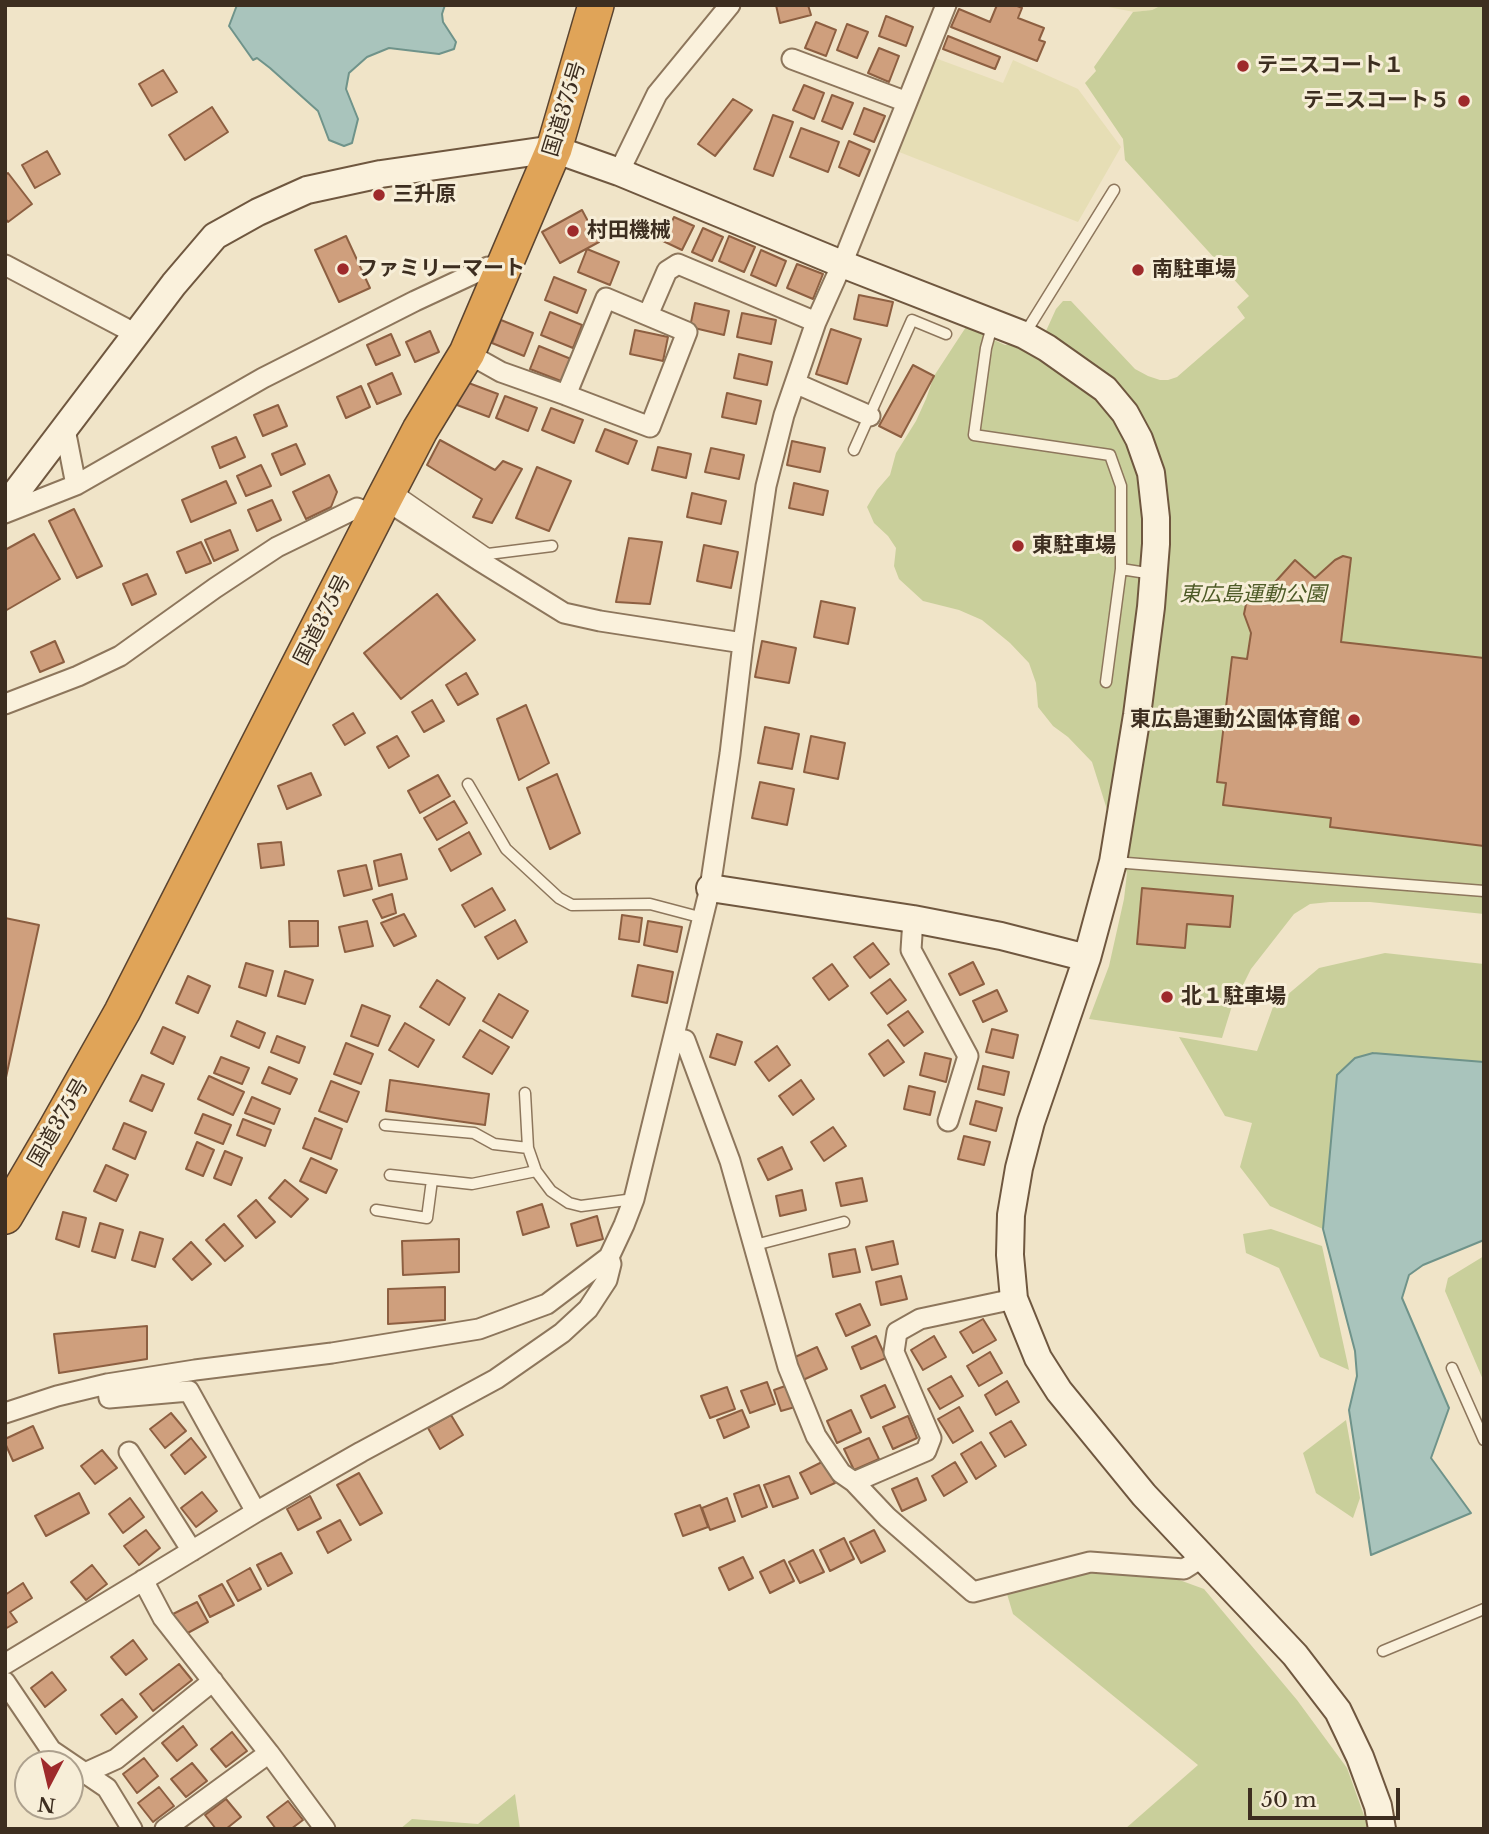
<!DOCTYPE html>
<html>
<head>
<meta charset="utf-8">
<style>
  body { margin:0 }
  #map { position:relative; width:1489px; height:1834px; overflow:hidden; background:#f0e4c8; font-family:"Libre Baskerville",serif }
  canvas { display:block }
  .frame { position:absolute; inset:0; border:7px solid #3d2e20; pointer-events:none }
  .north { position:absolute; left:14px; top:1750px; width:70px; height:70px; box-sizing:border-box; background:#f7eed8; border:2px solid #ada18e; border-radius:50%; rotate:187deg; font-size:19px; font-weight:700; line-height:28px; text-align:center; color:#3d2e20 }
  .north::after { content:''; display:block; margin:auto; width:24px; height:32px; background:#9e2a2b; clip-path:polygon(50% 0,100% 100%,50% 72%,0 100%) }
  .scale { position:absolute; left:1248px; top:1788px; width:152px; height:32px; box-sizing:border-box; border:4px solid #3d2e20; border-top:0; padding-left:9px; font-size:21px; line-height:24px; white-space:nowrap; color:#3d2e20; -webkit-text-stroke:5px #f7eed8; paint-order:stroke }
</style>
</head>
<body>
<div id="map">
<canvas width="1489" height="1834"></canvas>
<div class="frame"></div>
<div class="north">N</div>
<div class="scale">50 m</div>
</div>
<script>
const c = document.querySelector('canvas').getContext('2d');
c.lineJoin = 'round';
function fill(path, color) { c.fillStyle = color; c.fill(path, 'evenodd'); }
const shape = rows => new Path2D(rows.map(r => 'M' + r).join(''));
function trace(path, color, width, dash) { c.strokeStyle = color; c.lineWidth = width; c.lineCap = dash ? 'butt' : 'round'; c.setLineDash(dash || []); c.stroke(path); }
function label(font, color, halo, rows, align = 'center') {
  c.font = font + ' "Libre Baskerville","Noto Sans JP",serif'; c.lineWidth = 6; c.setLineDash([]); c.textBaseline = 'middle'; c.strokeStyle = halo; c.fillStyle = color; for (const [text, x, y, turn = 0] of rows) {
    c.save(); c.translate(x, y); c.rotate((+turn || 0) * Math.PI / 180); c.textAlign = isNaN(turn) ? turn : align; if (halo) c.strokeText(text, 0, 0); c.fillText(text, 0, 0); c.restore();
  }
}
fill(shape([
  [1098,5,1162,5,1152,10,1134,12],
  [935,58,1003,83,1013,60,1078,89,1121,147,1078,222,894,150]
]), '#e6deb5');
fill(shape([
  [1162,5,1484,5,1484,914,1370,902,1330,902,1310,904,1294,914,1251,969,1231,1009,1222,1038,1089,1019,1109,966,1124,899,1127,873,1092,762,1068,737,1053,726,1038,707,1036,683,1029,663,1010,643,982,620,959,610,923,601,899,579,894,566,896,548,888,536,874,523,867,507,877,490,890,475,896,453,916,421,926,399,934,376,966,327,1005,345,1014,344,1036,353,1056,309,1063,301,1071,301,1135,369,1148,376,1160,380,1168,380,1177,377,1245,318,1237,307,1249,296,1125,160,1123,139,1085,83,1096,71,1094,67,1133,12,1152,10],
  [1385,953,1484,964,1484,1062,1373,1053,1337,1075,1323,1229,1270,1206,1240,1167,1252,1123,1225,1116,1179,1037,1257,1051,1273,1007,1319,968],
  [1271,1229,1322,1246,1349,1370,1320,1357,1279,1268,1246,1253,1243,1234],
  [1484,1256,1484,1382,1445,1291,1448,1278],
  [1346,1420,1360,1498,1353,1518,1316,1493,1303,1453],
  [1097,1566,1152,1570,1204,1589,1297,1700,1347,1768,1366,1821,1367,1829,1125,1829,1198,1765,1013,1614,1007,1594],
  [515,1794,520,1829,400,1829,412,1819,478,1824]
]), '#c9cf9b');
const water = shape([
  [237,5,445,5,442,14,443,22,456,42,454,49,439,54,389,48,367,57,349,73,346,89,358,119,352,143,344,146,329,140,318,111,270,68,257,58,253,60,229,26,237,5],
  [1373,1053,1484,1062,1484,1240,1423,1265,1409,1275,1402,1298,1449,1408,1431,1458,1471,1513,1371,1555,1349,1410,1357,1376,1355,1351,1323,1229,1337,1075,1355,1058,1373,1053]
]);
fill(water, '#a9c4bc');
trace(water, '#6f938a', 2);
const building = shape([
  [776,5,808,5,811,15,780,23,776,5],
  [997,5,1015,5,1022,8,1018,18,1044,28,1039,40,1045,42,1037,61,951,27,959,9,990,22,997,5],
  [886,16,913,27,906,46,879,36,886,16],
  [816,22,836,30,826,56,805,48,816,22],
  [847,24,868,32,857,58,837,50,847,24],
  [948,36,1000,57,995,69,943,49,948,36],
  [879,48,899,56,889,82,868,73,879,48],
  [163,70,177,92,152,106,139,84,163,70],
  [804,85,824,93,814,119,793,110,804,85],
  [832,95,853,103,842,129,822,121,832,95],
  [733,99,752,110,715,156,698,144,733,99],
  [212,107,228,132,185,160,169,135,212,107],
  [864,108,885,116,874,142,854,134,864,108],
  [773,115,793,122,773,176,754,169,773,115],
  [801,128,839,142,828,172,790,157,801,128],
  [849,141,870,150,859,176,839,167,849,141],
  [47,151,60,174,35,188,22,165,47,151],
  [8,173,32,204,8,222,5,218,5,175,8,173],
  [582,210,599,242,560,263,542,232,582,210],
  [674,217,694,226,682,250,663,241,674,217],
  [703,228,723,237,712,261,692,252,703,228],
  [346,236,370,288,339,302,315,250,346,236],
  [729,236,755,247,744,272,719,261,729,236],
  [587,249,619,262,610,285,578,272,587,249],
  [761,250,786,261,776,286,751,275,761,250],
  [797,264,823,274,813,299,787,288,797,264],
  [554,277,586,290,577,313,545,300,554,277],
  [859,295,893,302,887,326,854,319,859,295],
  [695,303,729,311,724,335,690,327,695,303],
  [550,312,582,325,573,348,541,335,550,312],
  [742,313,776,320,771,344,737,337,742,313],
  [501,320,533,333,524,356,492,343,501,320],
  [831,329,861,339,847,384,816,374,831,329],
  [635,330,668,337,663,361,630,354,635,330],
  [430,331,439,352,415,362,406,342,430,331],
  [391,334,400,355,376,365,367,345,391,334],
  [539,346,571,359,561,381,530,369,539,346],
  [739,354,772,362,767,385,734,378,739,354],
  [913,365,934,376,901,437,879,426,913,365],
  [392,373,401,394,377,404,368,384,392,373],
  [466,382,498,394,489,417,457,405,466,382],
  [361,386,370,407,346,418,337,397,361,386],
  [727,393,761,401,756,424,722,417,727,393],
  [505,396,537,408,528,431,496,418,505,396],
  [278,405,287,426,263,436,254,415,278,405],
  [551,408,583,420,574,443,542,430,551,408],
  [605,429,637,441,628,464,596,451,605,429],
  [236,437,245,457,220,468,212,447,236,437],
  [440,440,495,470,503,461,522,469,492,523,473,517,482,499,427,465,440,440],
  [792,441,825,448,820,472,787,465,792,441],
  [296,444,305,464,281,475,272,454,296,444],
  [658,447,691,454,686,478,652,470,658,447],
  [711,448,744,455,739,479,705,472,711,448],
  [261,465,271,486,246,496,237,476,261,465],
  [537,467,571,481,549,531,516,518,537,467],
  [329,475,337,492,331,507,306,519,293,492,329,475],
  [226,481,236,503,191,522,182,500,226,481],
  [794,483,828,491,823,515,789,508,794,483],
  [692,493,726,501,721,524,687,517,692,493],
  [272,500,281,520,257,531,248,510,272,500],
  [74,509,102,566,77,578,49,521,74,509],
  [230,530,238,550,214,561,205,540,230,530],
  [34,534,60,579,5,611,5,550,34,534],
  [629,538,662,542,650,604,616,602,629,538],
  [201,542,211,563,186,573,177,552,201,542],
  [704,545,738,552,731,588,697,581,704,545],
  [1343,556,1351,558,1341,642,1484,658,1484,846,1330,827,1331,818,1223,805,1226,783,1217,782,1232,657,1247,659,1251,633,1244,614,1247,599,1269,589,1295,560,1315,578,1335,560,1343,556],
  [147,574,156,594,132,605,123,584,147,574],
  [437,594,475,640,401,699,364,653,437,594],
  [821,601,855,608,848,644,814,637,821,601],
  [55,641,64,662,40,672,31,652,55,641],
  [762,641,796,648,789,683,755,677,762,641],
  [466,673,478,694,458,705,446,685,466,673],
  [432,700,444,721,424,732,412,712,432,700],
  [526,705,549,763,519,780,497,719,526,705],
  [353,713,365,733,345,745,333,725,353,713],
  [765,727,799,734,792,769,758,763,765,727],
  [397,736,409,756,389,768,377,747,397,736],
  [811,736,845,743,838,779,804,772,811,736],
  [311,773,321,795,287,809,278,786,311,773],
  [557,774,580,833,550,849,527,788,557,774],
  [438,775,450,796,420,813,408,791,438,775],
  [760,782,794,789,787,825,752,818,760,782],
  [454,801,467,823,437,840,424,818,454,801],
  [469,832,481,854,451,871,439,849,469,832],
  [281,842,284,865,261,868,258,844,281,842],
  [401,854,407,879,379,886,374,861,401,854],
  [366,865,372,889,344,896,338,871,366,865],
  [492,888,505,910,475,927,462,905,492,888],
  [1142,888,1233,896,1230,927,1187,924,1185,948,1137,944,1142,888],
  [392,894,396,913,382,918,373,900,392,894],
  [404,914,416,936,394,946,381,923,404,914],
  [622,915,642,918,639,942,619,939,622,915],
  [5,918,39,925,5,1082,5,918],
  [515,920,527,942,498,959,485,937,515,920],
  [289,921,318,921,318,946,290,947,289,921],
  [367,921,373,946,345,952,339,927,367,921],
  [648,921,682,927,677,952,644,945,648,921],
  [873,943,889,964,870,978,854,957,873,943],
  [973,962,984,984,960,995,949,974,973,962],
  [246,963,273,971,266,996,239,987,246,963],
  [832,964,848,986,829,1000,813,978,832,964],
  [638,965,673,972,667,1003,632,996,638,965],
  [285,971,313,980,305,1004,278,996,285,971],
  [188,976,210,986,198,1013,176,1003,188,976],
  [890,979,906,1000,887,1014,871,993,890,979],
  [437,980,465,998,449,1025,420,1007,437,980],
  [997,990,1007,1011,983,1022,973,1001,997,990],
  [499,994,528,1011,512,1038,483,1021,499,994],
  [362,1005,390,1016,378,1046,351,1036,362,1005],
  [908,1011,923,1032,904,1046,888,1025,908,1011],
  [237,1021,265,1033,259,1048,231,1036,237,1021],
  [405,1023,434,1040,418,1067,389,1050,405,1023],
  [163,1027,185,1037,173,1064,151,1053,163,1027],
  [992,1029,1018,1035,1013,1058,986,1052,992,1029],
  [480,1030,509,1047,492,1074,463,1057,480,1030],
  [717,1034,742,1042,735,1065,710,1057,717,1034],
  [277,1036,305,1047,299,1063,271,1052,277,1036],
  [888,1040,904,1062,884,1076,869,1054,888,1040],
  [346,1043,373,1054,361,1084,334,1074,346,1043],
  [777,1046,790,1065,769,1081,755,1062,777,1046],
  [925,1053,951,1059,946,1082,920,1075,925,1053],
  [221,1057,249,1068,242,1084,214,1073,221,1057],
  [983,1066,1009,1072,1004,1095,978,1089,983,1066],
  [269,1067,297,1079,290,1094,262,1083,269,1067],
  [142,1075,164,1084,152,1111,130,1101,142,1075],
  [209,1076,244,1092,233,1115,198,1099,209,1076],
  [390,1080,489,1094,485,1125,386,1111,390,1080],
  [801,1080,814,1099,793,1115,779,1096,801,1080],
  [331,1081,359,1092,347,1122,319,1111,331,1081],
  [909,1086,935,1092,930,1115,904,1109,909,1086],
  [252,1097,280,1109,274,1124,245,1113,252,1097],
  [976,1101,1002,1108,996,1131,970,1124,976,1101],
  [203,1114,231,1125,223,1144,195,1133,203,1114],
  [315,1118,342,1129,331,1159,303,1148,315,1118],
  [243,1119,271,1130,265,1146,237,1135,243,1119],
  [124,1123,146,1132,135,1159,113,1149,124,1123],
  [833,1127,846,1146,824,1161,811,1142,833,1127],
  [964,1136,990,1142,984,1165,958,1159,964,1136],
  [197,1142,214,1150,203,1176,186,1169,197,1142],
  [782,1147,792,1169,768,1180,758,1159,782,1147],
  [225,1151,242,1158,231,1185,214,1178,225,1151],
  [311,1158,337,1170,326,1193,300,1181,311,1158],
  [106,1165,128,1175,116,1201,94,1191,106,1165],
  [862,1178,867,1201,841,1206,836,1183,862,1178],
  [285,1180,308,1199,291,1217,269,1198,285,1180],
  [802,1190,806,1210,780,1216,776,1196,802,1190],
  [256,1200,275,1222,256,1238,238,1216,256,1200],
  [542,1204,549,1227,523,1235,517,1212,542,1204],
  [63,1212,86,1218,79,1247,56,1239,63,1212],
  [597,1216,603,1239,577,1246,571,1224,597,1216],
  [100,1223,123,1230,115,1258,92,1251,100,1223],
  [224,1224,243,1246,225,1261,206,1240,224,1224],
  [140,1232,163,1239,155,1267,132,1260,140,1232],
  [459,1239,459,1272,403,1275,402,1241,459,1239],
  [893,1241,898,1264,872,1270,866,1247,893,1241],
  [191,1242,211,1264,192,1280,173,1259,191,1242],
  [855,1249,860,1272,833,1277,829,1254,855,1249],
  [901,1276,907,1299,881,1305,876,1282,901,1276],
  [445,1287,445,1320,388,1324,388,1289,445,1287],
  [860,1304,870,1325,846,1336,836,1314,860,1304],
  [983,1319,996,1340,973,1353,960,1332,983,1319],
  [147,1326,147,1359,59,1373,54,1334,147,1326],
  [876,1336,886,1358,861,1369,852,1347,876,1336],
  [934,1336,946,1357,923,1370,911,1350,934,1336],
  [817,1347,827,1369,803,1380,793,1358,817,1347],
  [990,1352,1002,1373,979,1386,967,1366,990,1352],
  [951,1376,963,1396,940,1409,928,1389,951,1376],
  [1007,1381,1019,1402,996,1415,985,1395,1007,1381],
  [767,1382,775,1404,750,1413,741,1391,767,1382],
  [788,1385,795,1407,781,1411,774,1390,788,1385],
  [885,1385,895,1407,871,1418,861,1396,885,1385],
  [727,1387,735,1409,710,1418,701,1396,727,1387],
  [959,1407,973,1431,953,1443,938,1419,959,1407],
  [742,1410,749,1427,724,1438,717,1420,742,1410],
  [851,1410,861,1432,837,1443,827,1421,851,1410],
  [171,1413,186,1431,165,1448,150,1429,171,1413],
  [451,1415,463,1435,440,1449,428,1428,451,1415],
  [908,1416,917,1438,893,1449,883,1427,908,1416],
  [1011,1421,1026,1445,1005,1457,990,1433,1011,1421],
  [33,1426,43,1448,13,1461,5,1443,5,1439,33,1426],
  [191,1438,206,1457,185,1474,171,1455,191,1438],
  [869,1438,879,1459,854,1470,844,1449,869,1438],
  [981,1442,996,1466,976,1479,961,1454,981,1442],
  [102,1450,117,1468,95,1484,81,1466,102,1450],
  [824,1461,835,1483,811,1494,800,1473,824,1461],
  [955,1462,967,1482,944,1496,932,1476,955,1462],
  [359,1473,382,1513,360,1525,337,1485,359,1473],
  [789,1476,798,1498,773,1507,764,1485,789,1476],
  [917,1478,926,1500,902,1511,892,1489,917,1478],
  [759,1485,767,1507,742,1517,734,1494,759,1485],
  [202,1492,217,1511,196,1527,181,1508,202,1492],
  [79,1493,89,1513,46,1536,35,1516,79,1493],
  [310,1496,321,1518,298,1530,287,1509,310,1496],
  [130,1498,144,1517,123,1533,109,1514,130,1498],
  [727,1498,735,1521,710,1530,702,1508,727,1498],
  [700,1505,708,1527,683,1536,675,1514,700,1505],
  [340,1520,351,1540,328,1553,317,1532,340,1520],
  [146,1530,160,1548,139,1565,124,1546,146,1530],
  [874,1530,885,1551,861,1563,850,1542,874,1530],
  [844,1538,854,1559,830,1571,820,1550,844,1538],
  [813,1550,824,1572,800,1583,789,1562,813,1550],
  [281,1553,292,1573,268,1586,257,1565,281,1553],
  [743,1557,753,1578,729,1590,719,1568,743,1557],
  [784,1560,794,1581,770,1593,760,1572,784,1560],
  [92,1565,107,1584,86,1600,71,1582,92,1565],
  [250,1568,261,1589,238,1601,227,1581,250,1568],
  [23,1583,32,1598,10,1612,17,1622,5,1629,5,1595,23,1583],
  [222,1584,234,1605,210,1617,199,1596,222,1584],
  [197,1602,208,1622,184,1635,173,1614,197,1602],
  [133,1640,147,1659,126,1675,111,1657,133,1640],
  [179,1664,192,1680,153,1711,140,1694,179,1664],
  [52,1672,66,1690,45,1707,31,1688,52,1672],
  [122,1699,137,1717,116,1734,101,1715,122,1699],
  [183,1726,197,1745,177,1761,162,1743,183,1726],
  [232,1732,247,1751,226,1767,211,1749,232,1732],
  [144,1758,158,1776,137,1793,123,1774,144,1758],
  [192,1763,207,1781,186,1797,171,1779,192,1763],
  [159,1787,174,1806,153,1822,138,1803,159,1787],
  [226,1799,241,1817,226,1829,216,1829,205,1815,226,1799],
  [288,1801,303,1820,291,1829,276,1829,267,1817,288,1801]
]);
fill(building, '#cf9f7d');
trace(building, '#8d5f41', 2);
const lane = shape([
  [992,326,986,348,974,435,1110,455,1121,486,1121,569,1106,682],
  [1024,335,1114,190],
  [854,450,912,320,946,334],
  [394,489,488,554,552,546],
  [1121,569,1153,574],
  [468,784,506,849,559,898,572,905,650,904,703,918],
  [1114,862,1484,891],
  [525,1093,528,1148,536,1171,551,1191,569,1203,581,1206,634,1199],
  [385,1125,474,1133,494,1144,528,1148],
  [390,1175,472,1184,536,1171],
  [376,1210,427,1218,432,1180],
  [755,1245,844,1222],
  [1452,1368,1484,1440],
  [1383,1651,1484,1609]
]);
const street = shape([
  [792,59,907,102],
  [619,172,657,94,730,5],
  [5,265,136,334],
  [648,315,667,271,678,264,816,322],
  [467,353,501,372,566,395,650,427,687,332,606,298,566,395],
  [795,383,870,416],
  [65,429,76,485],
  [384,499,480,561,564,613,600,621,743,643],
  [5,513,76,485,263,378,415,301,488,267,503,268],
  [5,704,78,676,120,656,215,588,277,547,357,508,376,516],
  [913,919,911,950,968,1056,948,1121],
  [674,1038,685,1040,730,1161,788,1367,816,1436,841,1473,854,1482,887,1517,973,1592,1090,1562,1184,1569,1203,1557],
  [107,1384,109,1398,189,1391,256,1512],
  [5,1413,57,1396,107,1384,195,1370,332,1353,479,1329,547,1304,609,1257,624,1225,634,1199,710,888,730,754,743,643,766,486,784,415,816,322,842,264,946,5],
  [129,1452,192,1551],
  [854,1482,926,1451,931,1438,894,1352,897,1332,920,1319,1014,1299],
  [143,1580,163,1618,269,1753,325,1829],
  [5,1664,256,1512,361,1452,496,1379,562,1333,588,1309,607,1280,611,1264,609,1257],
  [5,1682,51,1750,107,1788,132,1829],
  [85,1773,116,1759,213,1681],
  [165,1829,269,1753]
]);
const secondary = shape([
  [5,507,174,284,215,236,258,212,307,190,381,174,554,149,619,172,842,264,1024,335,1047,348,1105,389,1125,413,1139,439,1151,473,1156,518,1156,544,1151,607,1137,715,1113,862,1087,958,1031,1122,1019,1168,1011,1215,1010,1255,1014,1299,1038,1358,1059,1391,1144,1495,1295,1655,1338,1711,1360,1757,1378,1806,1382,1829],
  [710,888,913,919,1001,936,1087,958]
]);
const highway = shape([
  [5,1216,56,1129,122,1012,384,499,420,430,467,353,554,149,596,5]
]);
trace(lane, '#8d765c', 13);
trace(street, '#8d765c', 23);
trace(secondary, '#6f573f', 30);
trace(highway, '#5b4430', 38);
trace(lane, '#faf1dc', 10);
trace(street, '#faf1dc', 19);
trace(secondary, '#faf1dc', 26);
trace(highway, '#e0a458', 35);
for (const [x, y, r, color] of [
  [1243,66,7,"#9e2a2b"],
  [1464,101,7,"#9e2a2b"],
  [379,195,7,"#9e2a2b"],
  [573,231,7,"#9e2a2b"],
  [343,269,7,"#9e2a2b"],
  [1138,270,7,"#9e2a2b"],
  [1018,546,7,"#9e2a2b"],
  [1354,720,7,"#9e2a2b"],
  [1167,997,7,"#9e2a2b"]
]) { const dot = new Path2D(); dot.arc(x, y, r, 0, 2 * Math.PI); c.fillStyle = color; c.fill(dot); trace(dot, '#f7eed8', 2.5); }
label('bold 21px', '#3d2e20', '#f7eed8', [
  ["テニスコート１",1257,66],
  ["テニスコート５",1450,101,"right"],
  ["三升原",393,195],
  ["村田機械",587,231],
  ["ファミリーマート",357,269],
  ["南駐車場",1152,270],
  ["東駐車場",1032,546],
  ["東広島運動公園体育館",1340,720,"right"],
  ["北１駐車場",1181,997]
], 'left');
label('21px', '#3d2e20', '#f7eed8', [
  ["国道375号",565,109,-73],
  ["国道375号",323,620,-63],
  ["国道375号",59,1123,-60]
]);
label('italic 21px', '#4d5a26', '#f7eed8', [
  ["東広島運動公園",1253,595]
]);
</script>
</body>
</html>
